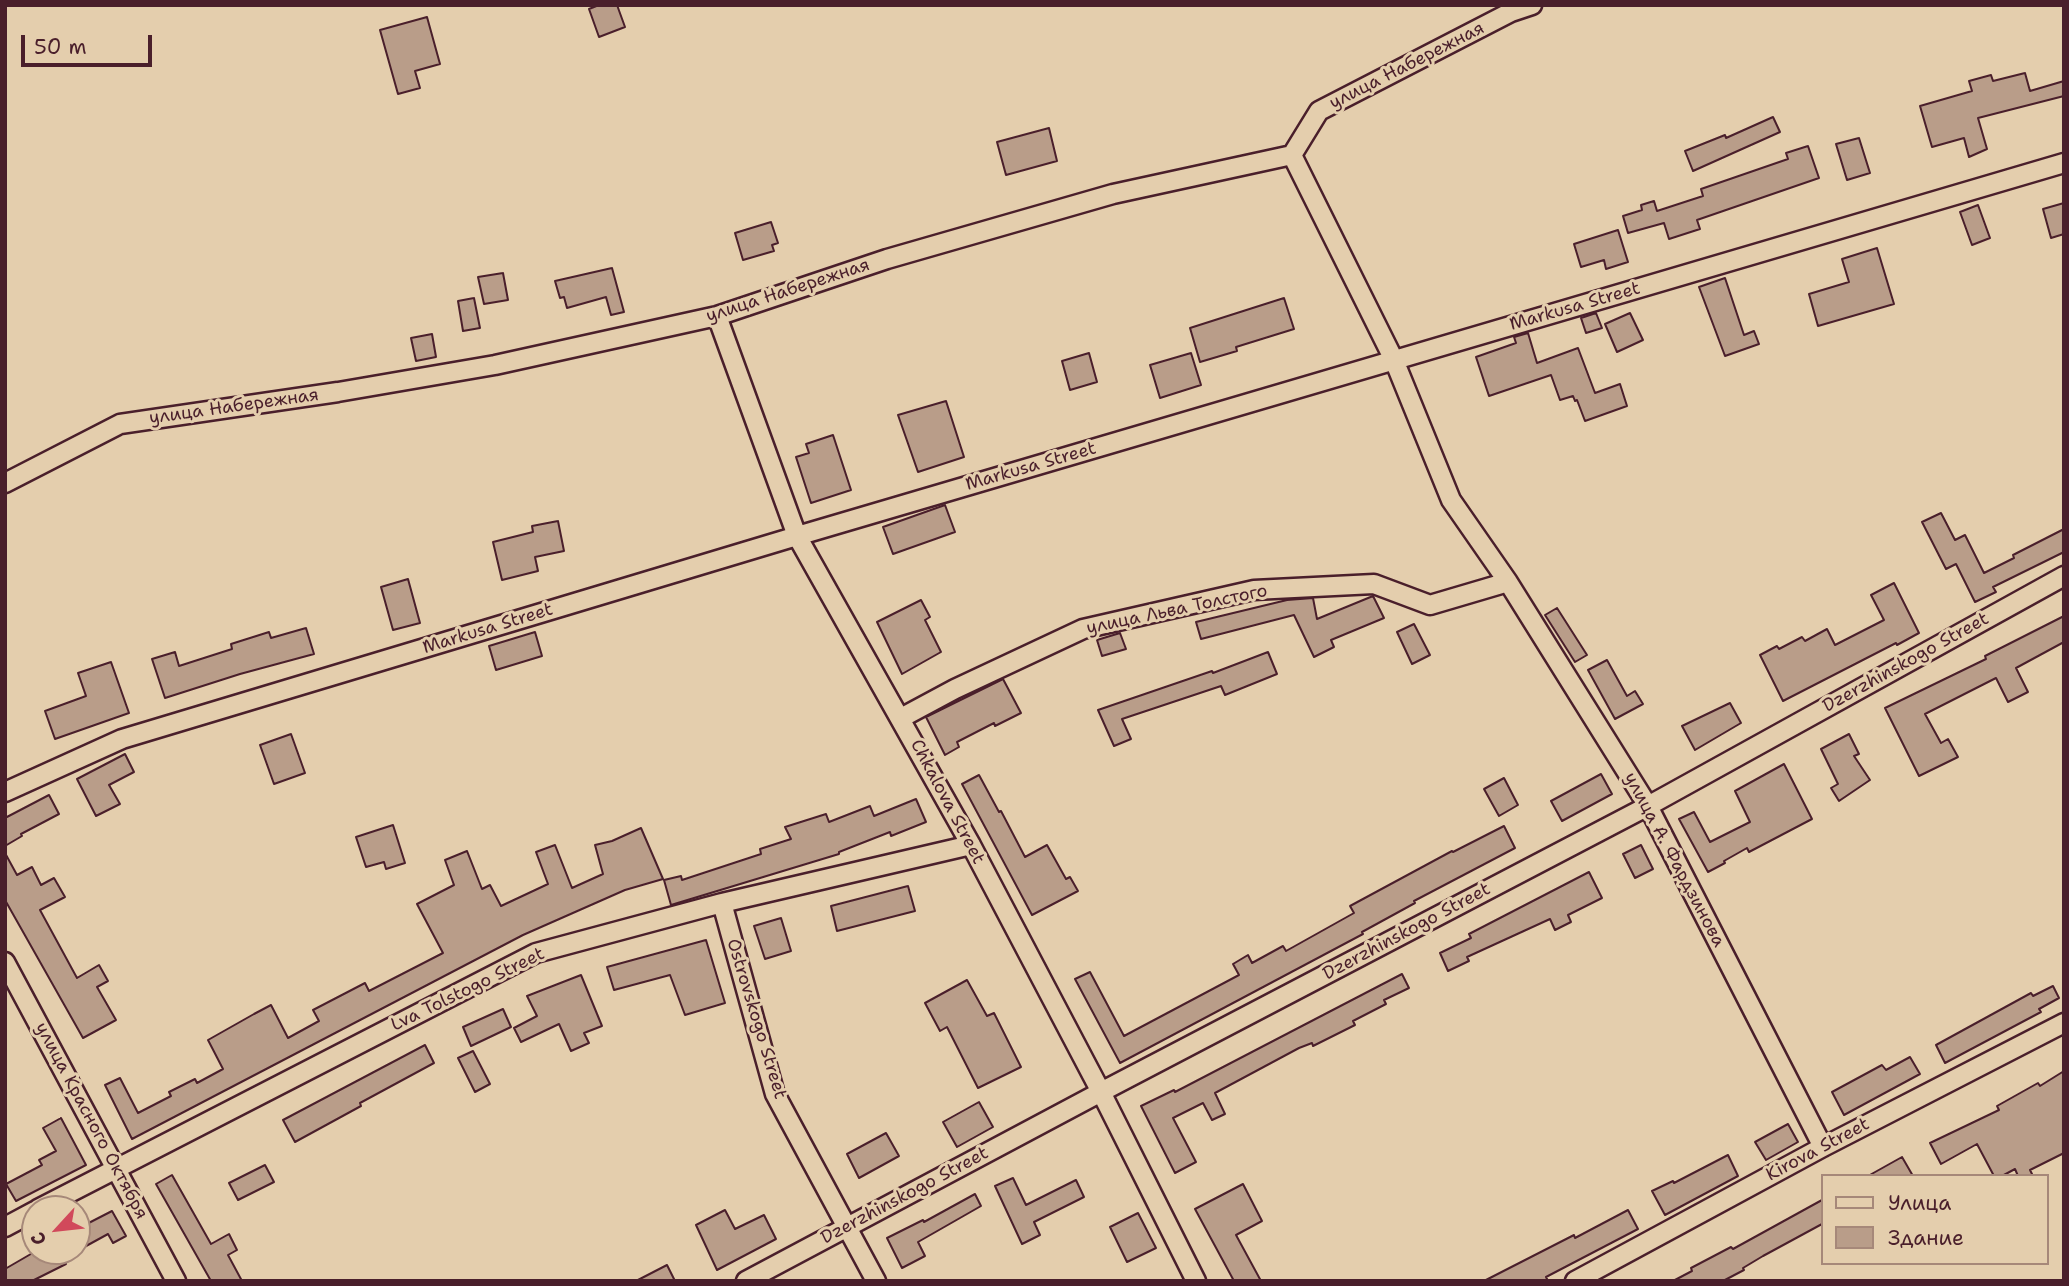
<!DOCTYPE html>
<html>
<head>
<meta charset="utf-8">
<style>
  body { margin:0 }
  #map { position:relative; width:2069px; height:1286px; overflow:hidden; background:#e4cead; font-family:"Shantell Sans",sans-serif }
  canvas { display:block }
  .frame { position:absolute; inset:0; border:7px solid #4a1f2b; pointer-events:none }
  .legend { position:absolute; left:1821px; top:1174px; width:228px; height:91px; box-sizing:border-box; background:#e4cead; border:2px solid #a68879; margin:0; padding:9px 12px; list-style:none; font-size:21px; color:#4a1f2b }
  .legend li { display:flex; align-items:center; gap:14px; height:35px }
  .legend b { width:35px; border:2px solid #a68879 }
  .north { position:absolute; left:21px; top:1195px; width:70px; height:70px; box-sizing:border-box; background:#e4cead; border:2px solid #a68879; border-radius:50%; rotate:243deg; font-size:19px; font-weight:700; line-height:28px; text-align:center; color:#4a1f2b }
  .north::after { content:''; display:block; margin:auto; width:24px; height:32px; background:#d1495b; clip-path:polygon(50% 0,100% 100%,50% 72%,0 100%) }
  .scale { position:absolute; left:21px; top:35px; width:131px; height:32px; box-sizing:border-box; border:4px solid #4a1f2b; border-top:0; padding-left:9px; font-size:21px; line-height:24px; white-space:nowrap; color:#4a1f2b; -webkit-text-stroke:5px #e4cead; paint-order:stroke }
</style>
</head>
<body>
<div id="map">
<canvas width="2069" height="1286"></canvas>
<div class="frame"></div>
<ul class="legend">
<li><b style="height:9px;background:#e4cead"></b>Улица</li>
<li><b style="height:19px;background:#b99d89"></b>Здание</li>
</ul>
<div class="north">С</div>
<div class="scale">50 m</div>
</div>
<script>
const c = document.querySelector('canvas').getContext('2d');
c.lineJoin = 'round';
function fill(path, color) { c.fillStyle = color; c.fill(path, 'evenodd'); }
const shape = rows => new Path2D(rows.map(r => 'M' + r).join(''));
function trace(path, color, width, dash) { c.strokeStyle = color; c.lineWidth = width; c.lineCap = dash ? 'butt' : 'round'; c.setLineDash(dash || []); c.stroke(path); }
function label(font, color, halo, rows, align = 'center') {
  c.font = font + ' "Shantell Sans",sans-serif'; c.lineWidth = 6; c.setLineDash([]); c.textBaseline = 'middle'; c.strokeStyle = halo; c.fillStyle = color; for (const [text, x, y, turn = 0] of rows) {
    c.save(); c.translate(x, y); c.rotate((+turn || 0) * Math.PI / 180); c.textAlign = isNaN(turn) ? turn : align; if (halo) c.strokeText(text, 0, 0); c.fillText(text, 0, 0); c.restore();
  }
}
const building = shape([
  [599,5,617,5,625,27,599,37,589,9,599,5],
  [427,17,440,64,415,71,420,88,398,94,380,30,427,17],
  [2025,73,2030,91,2064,81,2064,96,1978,118,1987,149,1969,157,1964,138,1932,147,1920,106,1972,91,1969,81,1991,75,1993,81,2025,73],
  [1773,117,1780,132,1693,171,1685,151,1725,135,1726,138,1773,117],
  [1049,128,1057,161,1006,175,997,142,1049,128],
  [1859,138,1870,173,1847,180,1836,144,1859,138],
  [1808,146,1819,178,1697,220,1700,229,1669,239,1664,223,1628,233,1623,216,1642,210,1641,205,1654,201,1657,211,1703,196,1701,189,1788,159,1786,153,1808,146],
  [2064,203,2064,234,2051,238,2043,209,2064,203],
  [1978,205,1990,238,1972,245,1960,212,1978,205],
  [771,222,778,243,772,245,774,251,743,260,735,233,771,222],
  [1618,230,1628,262,1606,269,1604,260,1581,267,1574,244,1618,230],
  [1877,248,1894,304,1818,326,1809,294,1849,282,1842,259,1877,248],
  [612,268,624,312,611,315,606,297,567,308,564,297,560,298,555,281,612,268],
  [503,273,508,300,484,304,478,277,503,273],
  [1725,278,1744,335,1754,331,1759,344,1725,356,1699,287,1725,278],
  [474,298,480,328,463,331,458,301,474,298],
  [1284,298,1294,329,1236,347,1237,351,1200,362,1190,328,1284,298],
  [1596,313,1602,328,1586,333,1581,318,1596,313],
  [1630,313,1643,340,1617,352,1605,324,1630,313],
  [1528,333,1537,363,1578,348,1595,393,1620,384,1627,406,1585,421,1577,400,1575,401,1573,396,1560,400,1551,375,1489,396,1476,357,1516,343,1514,337,1528,333],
  [432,334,436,357,416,361,411,338,432,334],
  [1089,353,1097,382,1070,390,1062,361,1089,353],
  [1191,353,1201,385,1160,398,1150,365,1191,353],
  [946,401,964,457,918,472,898,415,946,401],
  [833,435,851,490,811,503,796,457,809,453,806,444,833,435],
  [945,505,955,532,893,554,883,527,945,505],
  [1941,513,1955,540,1965,535,1984,573,2014,558,2013,555,2064,529,2064,552,1993,587,1996,592,1975,602,1956,564,1946,569,1922,522,1941,513],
  [558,521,564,551,535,557,538,571,502,580,493,542,533,532,532,526,558,521],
  [408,579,420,623,393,630,381,587,408,579],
  [1894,583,1919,633,1897,645,1896,643,1783,701,1760,655,1777,646,1779,649,1802,637,1805,641,1827,629,1835,645,1884,620,1871,595,1894,583],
  [1373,596,1384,618,1331,640,1334,647,1314,657,1294,615,1201,639,1196,622,1287,600,1313,598,1317,619,1373,596],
  [921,600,930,617,925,620,941,652,902,674,877,622,921,600],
  [1557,608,1587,655,1575,662,1545,615,1557,608],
  [2064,616,2064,642,2016,668,2028,692,2008,702,1996,678,1925,714,1941,743,1948,739,1958,757,1919,776,1885,708,1986,659,1985,656,2064,616],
  [1414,624,1430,655,1412,664,1397,632,1414,624],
  [306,628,314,654,240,674,165,698,152,659,175,652,179,666,232,649,231,644,269,632,271,638,306,628],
  [535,632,542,656,496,670,489,646,535,632],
  [1120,633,1126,649,1102,656,1097,640,1120,633],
  [1268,652,1277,674,1225,695,1221,686,1122,719,1131,739,1114,746,1098,710,1212,671,1213,673,1268,652],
  [1607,660,1627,696,1635,691,1643,704,1615,719,1588,670,1607,660],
  [111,662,129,713,55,739,45,711,86,696,78,673,111,662],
  [1003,679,1021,713,995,726,994,723,957,742,959,747,945,755,926,717,1003,679],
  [1730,703,1741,723,1695,750,1682,726,1730,703],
  [291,734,305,773,274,784,260,745,291,734],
  [1849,734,1859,754,1854,756,1870,780,1839,801,1831,788,1838,784,1821,749,1849,734],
  [125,754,134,772,109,785,120,804,96,816,77,779,125,754],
  [1784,764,1812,819,1749,852,1747,848,1724,861,1725,863,1708,872,1679,819,1694,812,1710,842,1750,822,1735,791,1784,764],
  [1601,774,1612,794,1562,821,1551,801,1601,774],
  [979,775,999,812,1001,811,1025,857,1047,845,1066,879,1070,877,1078,891,1032,915,962,784,979,775],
  [1504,778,1518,805,1499,816,1484,789,1504,778],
  [49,795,59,814,21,834,22,836,5,846,5,818,49,795],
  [916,799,926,822,891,836,890,832,839,852,839,854,671,905,664,880,681,876,682,880,761,854,760,849,791,839,785,827,826,814,829,822,870,806,874,816,916,799],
  [393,825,405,863,386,869,384,862,366,867,356,837,393,825],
  [1504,826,1515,848,1414,901,1415,903,1362,932,1363,934,1120,1063,1075,979,1090,972,1124,1036,1239,975,1233,964,1248,955,1252,963,1283,946,1286,951,1354,913,1350,906,1452,851,1453,852,1504,826],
  [641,828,663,879,625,890,523,935,132,1139,105,1085,120,1078,138,1113,171,1096,169,1092,195,1079,197,1083,223,1069,208,1040,254,1014,271,1005,288,1038,319,1021,313,1010,365,983,369,991,443,953,417,904,454,885,445,860,467,851,482,889,490,885,501,906,548,884,536,852,555,845,572,888,603,874,595,845,612,841,641,828],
  [1641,845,1653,869,1635,878,1623,854,1641,845],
  [5,853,17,875,32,867,41,885,54,878,65,897,40,910,77,978,99,965,108,981,97,987,116,1020,83,1038,5,900,5,853],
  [1589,872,1602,898,1568,915,1571,922,1555,930,1550,919,1467,957,1469,961,1448,971,1440,953,1471,938,1469,934,1589,872],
  [908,886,915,911,837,931,831,906,908,886],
  [781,918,791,951,765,959,754,926,781,918],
  [706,940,725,1003,685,1015,670,975,614,990,607,967,706,940],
  [1402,974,1409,988,1384,1000,1386,1004,1353,1021,1355,1025,1313,1046,1312,1043,1299,1048,1215,1093,1225,1114,1212,1120,1203,1103,1173,1118,1196,1162,1175,1173,1141,1106,1174,1090,1175,1092,1402,974],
  [581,975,602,1026,584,1033,589,1043,571,1051,559,1024,521,1042,514,1028,537,1016,527,996,581,975],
  [967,980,987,1016,994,1013,1021,1067,978,1088,947,1027,940,1031,925,1003,967,980],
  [2053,986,2059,998,2039,1009,2041,1012,1945,1063,1936,1045,2031,993,2033,996,2053,986],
  [503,1009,511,1027,471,1046,463,1027,503,1009],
  [425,1045,434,1063,360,1103,361,1106,295,1142,283,1120,425,1045],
  [473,1051,490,1084,475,1092,458,1058,473,1051],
  [1910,1057,1920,1074,1844,1115,1832,1092,1882,1065,1886,1070,1910,1057],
  [2064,1071,2064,1153,2030,1170,2033,1176,2018,1176,2015,1169,2002,1176,1994,1176,1977,1144,1941,1164,1930,1143,1999,1110,1997,1106,2038,1083,2040,1086,2064,1071],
  [979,1102,993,1127,957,1147,943,1122,979,1102],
  [61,1118,86,1165,16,1201,6,1184,42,1165,39,1160,56,1151,43,1128,61,1118],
  [1788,1124,1798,1142,1766,1160,1755,1142,1788,1124],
  [886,1133,899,1156,859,1178,847,1154,886,1133],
  [1728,1155,1738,1176,1665,1215,1652,1191,1673,1181,1674,1183,1728,1155],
  [1902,1157,1913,1176,1868,1176,1902,1157],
  [265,1165,274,1182,238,1200,229,1183,265,1165],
  [172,1175,211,1244,229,1234,237,1250,228,1255,242,1281,211,1281,156,1184,172,1175],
  [1013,1178,1026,1205,1076,1180,1084,1197,1034,1222,1040,1235,1022,1244,995,1186,1013,1178],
  [1243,1184,1262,1221,1236,1235,1261,1281,1234,1281,1195,1209,1243,1184],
  [975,1194,981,1206,918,1242,925,1256,902,1268,887,1238,923,1220,924,1222,975,1194],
  [1822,1200,1822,1224,1763,1256,1743,1268,1744,1270,1723,1281,1673,1281,1692,1271,1691,1268,1731,1247,1733,1249,1822,1200],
  [725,1210,735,1229,764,1215,776,1239,717,1270,696,1225,725,1210],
  [1628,1210,1638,1229,1546,1277,1548,1281,1484,1281,1574,1235,1575,1238,1628,1210],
  [112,1211,126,1236,113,1243,108,1234,77,1251,77,1229,112,1211],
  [1138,1213,1156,1248,1127,1262,1110,1227,1138,1213],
  [36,1251,60,1251,66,1264,32,1281,5,1281,5,1269,36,1251],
  [667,1265,675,1281,636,1281,667,1265]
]);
fill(building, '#b99d89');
trace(building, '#4a1f2b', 2);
const minor = shape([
  [1292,155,1394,360,1451,500,1508,582,1648,806,1823,1147],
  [717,316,797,536,971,845,1101,1092,1196,1281],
  [5,483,120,424,338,392,495,365,717,316,887,259,1113,194,1292,155,1319,111,1511,12,1532,5],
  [901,718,955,689,1083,629,1254,590,1374,584,1430,605,1508,582],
  [5,792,122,739,797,536,2064,163],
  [722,903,775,1094,876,1281],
  [5,962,176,1281],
  [38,1209,536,953,722,903,971,845],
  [5,1227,35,1211],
  [746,1281,1101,1092,1648,806,2064,576],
  [1575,1281,1823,1147,2064,1023]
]);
trace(minor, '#4a1f2b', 23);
trace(minor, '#e4cead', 18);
label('18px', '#4a1f2b', '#e4cead', [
  ["улица Набережная",1407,66,-27],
  ["улица Набережная",788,291,-18],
  ["Markusa Street",1575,307,-16],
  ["улица Набережная",234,407,-8],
  ["Markusa Street",1031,467,-16],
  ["улица Льва Толстого",1177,610,-12],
  ["Markusa Street",488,629,-17],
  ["Dzerzhinskogo Street",1906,663,-29],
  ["Chkalova Street",947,802,62],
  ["улица А. Фардзинова",1674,860,62],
  ["Dzerzhinskogo Street",1407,932,-28],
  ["Lva Tolstogo Street",468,990,-26],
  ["Ostrovskogo Street",756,1019,73],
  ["улица Красного Октября",91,1121,62],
  ["Kirova Street",1818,1150,-28],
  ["Dzerzhinskogo Street",905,1196,-28]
]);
</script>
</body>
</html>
